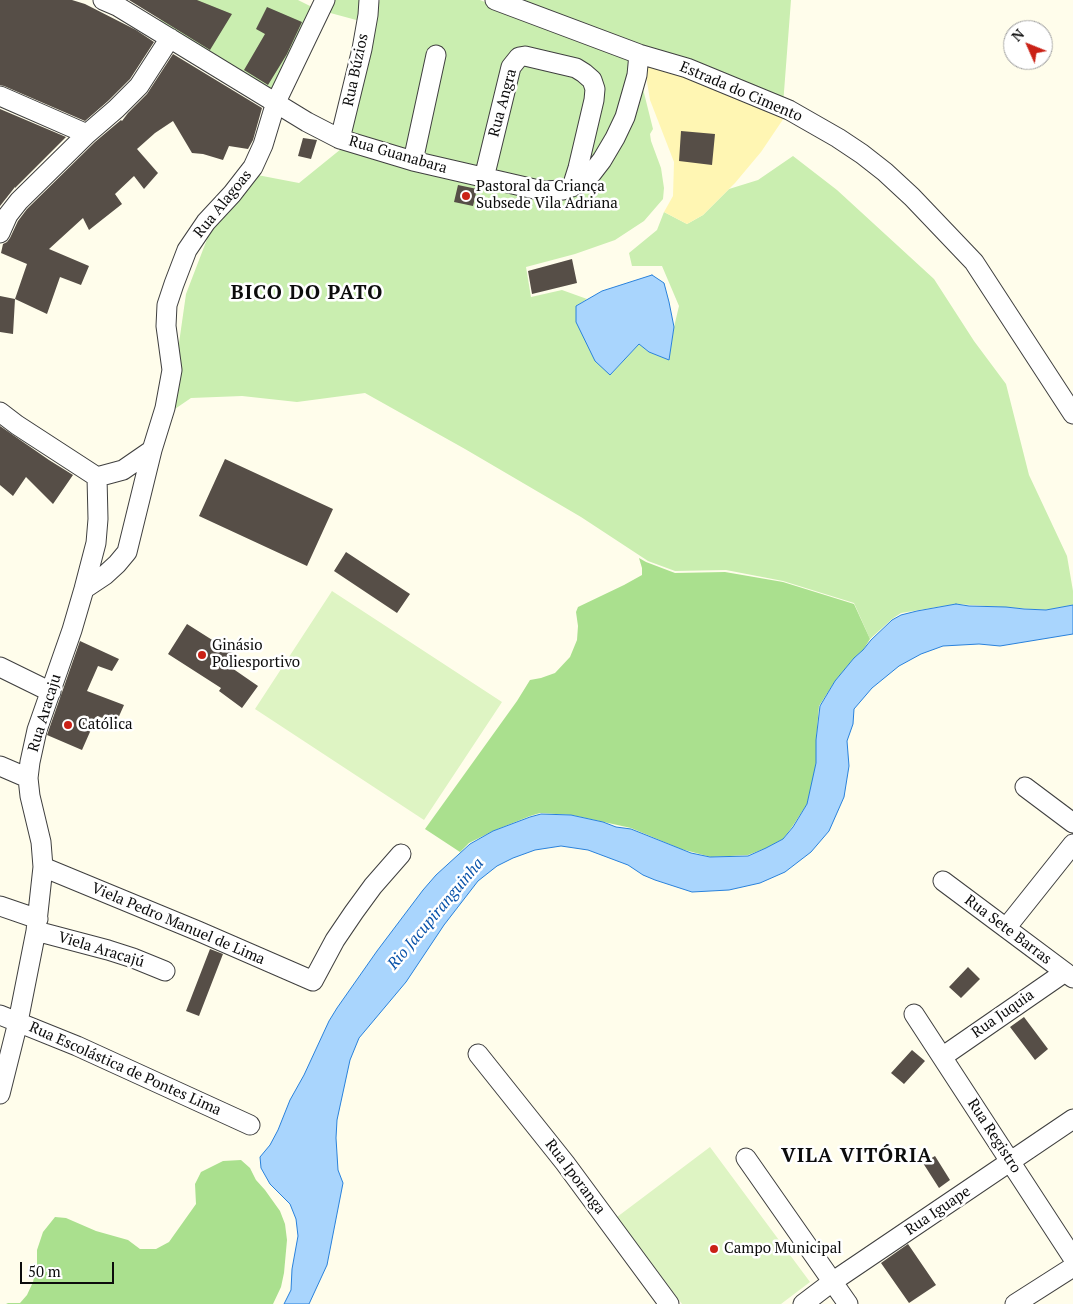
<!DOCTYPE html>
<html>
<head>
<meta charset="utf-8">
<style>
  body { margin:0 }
  #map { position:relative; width:1073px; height:1304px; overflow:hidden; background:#fffdeb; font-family:"PT Serif",serif }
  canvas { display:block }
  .north { position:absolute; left:1003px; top:20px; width:50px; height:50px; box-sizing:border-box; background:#fff; border:1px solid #9e9e9e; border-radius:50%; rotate:314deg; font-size:14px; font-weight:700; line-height:20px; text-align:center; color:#0c0c0c }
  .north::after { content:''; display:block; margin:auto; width:18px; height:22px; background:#ca2116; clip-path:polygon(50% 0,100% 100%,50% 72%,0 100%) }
  .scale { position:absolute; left:20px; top:1262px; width:94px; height:22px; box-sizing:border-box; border:2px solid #0c0c0c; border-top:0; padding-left:6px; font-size:15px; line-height:18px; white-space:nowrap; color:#0c0c0c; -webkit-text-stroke:4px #fff; paint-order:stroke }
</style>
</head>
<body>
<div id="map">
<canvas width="1073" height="1304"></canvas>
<div class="north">N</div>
<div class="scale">50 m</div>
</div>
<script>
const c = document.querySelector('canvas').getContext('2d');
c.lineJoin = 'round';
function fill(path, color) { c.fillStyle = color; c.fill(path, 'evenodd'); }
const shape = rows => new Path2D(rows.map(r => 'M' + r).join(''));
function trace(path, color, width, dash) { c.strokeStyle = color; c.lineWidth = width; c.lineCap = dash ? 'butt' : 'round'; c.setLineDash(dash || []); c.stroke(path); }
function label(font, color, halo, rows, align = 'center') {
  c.font = font + ' "PT Serif",serif'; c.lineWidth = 5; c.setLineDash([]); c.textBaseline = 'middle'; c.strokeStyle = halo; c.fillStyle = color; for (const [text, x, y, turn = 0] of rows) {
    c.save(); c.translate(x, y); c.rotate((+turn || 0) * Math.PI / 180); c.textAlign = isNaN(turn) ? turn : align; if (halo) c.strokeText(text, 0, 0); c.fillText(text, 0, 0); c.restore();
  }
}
fill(shape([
  [171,0,298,0,316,9,269,96,157,26],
  [330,0,360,0,360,21,323,11],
  [380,0,480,0,566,35,635,60,632,87,601,156,578,177,597,78,522,49,483,175,415,159,438,45,433,48,413,156,343,137,374,15],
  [512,0,791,0,783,105],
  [520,58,568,69,593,87,570,186,488,175],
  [640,77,653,129,650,134,651,141,661,168,664,188,663,199,644,221,615,240,575,254,526,267,531,297,562,290,587,299,576,306,610,375,639,344,649,352,669,360,674,327,679,306,662,266,632,266,629,253,657,230,664,212,687,224,703,215,729,189,758,180,793,156,837,190,934,279,974,341,1006,384,1029,475,1067,556,1073,591,1073,605,1046,610,956,604,901,613,892,619,870,639,854,603,783,581,726,570,675,571,648,561,581,517,465,449,365,393,297,402,242,396,191,398,169,413,186,294,209,234,252,174,299,183,341,149,542,193,592,178]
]), '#caeeb0');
fill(shape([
  [639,558,646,562,675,573,725,572,783,582,854,604,870,639,863,650,854,658,835,681,819,706,816,741,816,763,813,779,807,804,792,827,783,839,766,848,748,855,711,857,681,849,631,828,572,815,540,813,530,816,493,831,469,843,460,852,425,829,517,701,530,680,541,678,555,673,570,657,577,640,578,626,576,612,578,607,624,585,642,575,642,568],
  [241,1160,250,1168,256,1180,265,1190,280,1211,285,1224,287,1240,284,1273,281,1287,273,1304,6,1304,8,1303,20,1303,27,1295,33,1282,37,1265,37,1250,43,1232,55,1217,66,1218,96,1231,128,1240,140,1249,156,1249,169,1242,196,1204,195,1184,201,1172,223,1161]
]), '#aae08e');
fill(shape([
  [643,58,788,112,761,152,735,183,703,215,687,224,664,212,673,196,674,162,650,100]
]), '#fff6b3');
fill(shape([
  [332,591,502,702,424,820,255,709],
  [710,1147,810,1282,781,1304,682,1304,617,1217]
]), '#def4c3');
const water = shape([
  [652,275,664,283,669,302,674,327,669,360,649,352,639,344,610,375,595,361,576,322,576,306,602,291,652,275],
  [956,604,969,606,1006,607,1024,609,1046,610,1073,605,1073,634,1000,646,979,644,943,646,921,654,899,666,872,688,854,709,853,724,847,741,849,766,844,797,829,831,811,852,785,872,760,883,729,890,692,892,655,880,643,875,628,865,588,850,561,846,535,850,513,858,497,866,478,881,444,925,406,982,359,1038,350,1060,337,1120,336,1138,338,1170,343,1183,327,1265,309,1304,284,1304,291,1290,292,1269,298,1236,296,1219,290,1204,270,1184,261,1168,260,1157,270,1145,278,1130,290,1100,304,1075,329,1021,337,1008,377,951,423,890,436,875,470,844,493,831,530,817,541,814,571,815,603,822,616,827,631,829,691,853,710,857,748,856,766,848,783,839,793,827,807,804,816,763,816,740,820,706,835,681,854,658,863,650,871,640,892,620,901,615,917,611,956,604]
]);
fill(water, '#a9d5fd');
trace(water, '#2981db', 1);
fill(shape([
  [0,0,72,0,85,4,136,30,154,42,130,79,108,101,85,121,4,86,0,85],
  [129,0,197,0,232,14,210,50],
  [267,7,302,22,287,54,268,85,244,70,265,34,256,29],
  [173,54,262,108,253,140,248,149,229,146,223,160,203,154,192,153,173,121,155,133,137,149,158,173,144,189,134,176,115,194,122,204,89,230,83,218,49,249,89,266,81,285,60,277,47,314,15,299,27,264,1,253,3,244,7,242,10,238,18,221,27,209,95,142,121,120,122,121,128,113,147,94],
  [0,109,66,137,15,188,15,187,0,206],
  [681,131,715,134,712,165,679,161],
  [303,138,317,140,311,159,298,156],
  [458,185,477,189,473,206,454,202],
  [572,259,577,283,532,294,528,271],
  [0,296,15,299,13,334,0,332],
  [0,426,49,460,73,475,53,504,26,477,13,496,0,485],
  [225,459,333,509,307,566,199,516],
  [346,552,410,594,397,613,334,571],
  [187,624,236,655,229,666,258,686,242,708,219,691,221,688,168,654],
  [80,641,119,659,112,671,98,666,87,691,124,705,116,723,97,716,82,750,47,735],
  [210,949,223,954,199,1016,186,1011],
  [968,967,980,979,961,998,949,987],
  [1024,1017,1048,1049,1035,1060,1010,1027],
  [912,1050,925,1061,904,1084,891,1073],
  [935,1156,950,1180,939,1188,923,1163],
  [908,1244,936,1285,909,1303,881,1263]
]), '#564e47');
const minor = shape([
  [103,0,117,6,307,122,340,139,413,161,543,191,563,190,583,182,592,173,602,160,615,138,625,117,637,75,639,54],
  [495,0,639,54,687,68,789,110,838,138,862,154,885,172,912,197,974,262,1073,414],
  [0,96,87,134],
  [340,139,362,49,368,15,369,0],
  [413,161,436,55],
  [484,178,511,67,519,57,525,56,576,68,584,73,592,80,595,89,594,100,578,168,572,187],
  [0,233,8,215,19,201,87,134,116,109,139,86,170,38],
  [0,412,17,425,97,477,98,519,96,543,84,589,72,630,37,730,30,762,28,778,30,796,41,842,43,867,36,931,18,1022,0,1094],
  [97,477,123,470,152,450],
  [84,589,105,575,117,564,127,552,152,450,165,408,172,370,166,326,167,305,174,284,187,250,206,222,232,194,253,167,263,145,276,102,325,0],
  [0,667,51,692],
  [0,766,28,778],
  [1025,787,1073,823],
  [43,867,198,931,313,981,335,940,354,912,373,886,401,854],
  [943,881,1073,978],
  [0,906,38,919],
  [1006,928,1073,844],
  [36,931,108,950,133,958,165,971],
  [914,1014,1073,1258],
  [0,1015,77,1046,250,1125],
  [478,1054,565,1163,669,1304],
  [942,1057,1065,972],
  [746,1158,848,1304],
  [803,1304,832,1282,1073,1119],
  [1015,1304,1073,1267]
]);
trace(minor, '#3f3f3f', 21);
trace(minor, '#fff', 19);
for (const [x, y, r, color] of [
  [466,196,5,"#ca2116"],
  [202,655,5,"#ca2116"],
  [68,725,5,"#ca2116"],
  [714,1249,5,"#ca2116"]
]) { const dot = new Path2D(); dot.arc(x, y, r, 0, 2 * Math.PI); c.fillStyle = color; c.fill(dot); trace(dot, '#fff', 2); }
label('15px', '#0c0c0c', '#fff', [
  ["Rua Búzios",356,70,-78],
  ["Estrada do Cimento",741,92,23],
  ["Rua Angra",503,103,-75],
  ["Rua Guanabara",398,155,16],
  ["Rua Alagoas",223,204,-51],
  ["Rua Aracaju",45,713,-73],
  ["Viela Pedro Manuel de Lima",178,924,23],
  ["Rua Sete Barras",1008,930,37],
  ["Viela Aracajú",101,950,17],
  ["Rua Juquia",1003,1014,-35],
  ["Rua Escolástica de Pontes Lima",125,1069,24],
  ["Rua Registro",994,1136,57],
  ["Rua Iporanga",575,1177,53],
  ["Rua Iguape",938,1211,-34]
]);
label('15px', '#0c0c0c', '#fff', [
  ["Pastoral da Criança",476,187],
  ["Subsede Vila Adriana",476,204],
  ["Ginásio",212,646],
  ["Poliesportivo",212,663],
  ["Católica",78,725],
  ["Campo Municipal",724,1249]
], 'left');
label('italic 16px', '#0953aa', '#fff', [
  ["Rio Jacupiranguinha",436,914,-50]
]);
c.letterSpacing = '1px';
label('bold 20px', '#0c0c0c', '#fff', [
  ["BICO DO PATO",307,293],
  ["VILA VITÓRIA",857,1156]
]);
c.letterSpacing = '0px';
</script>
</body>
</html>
